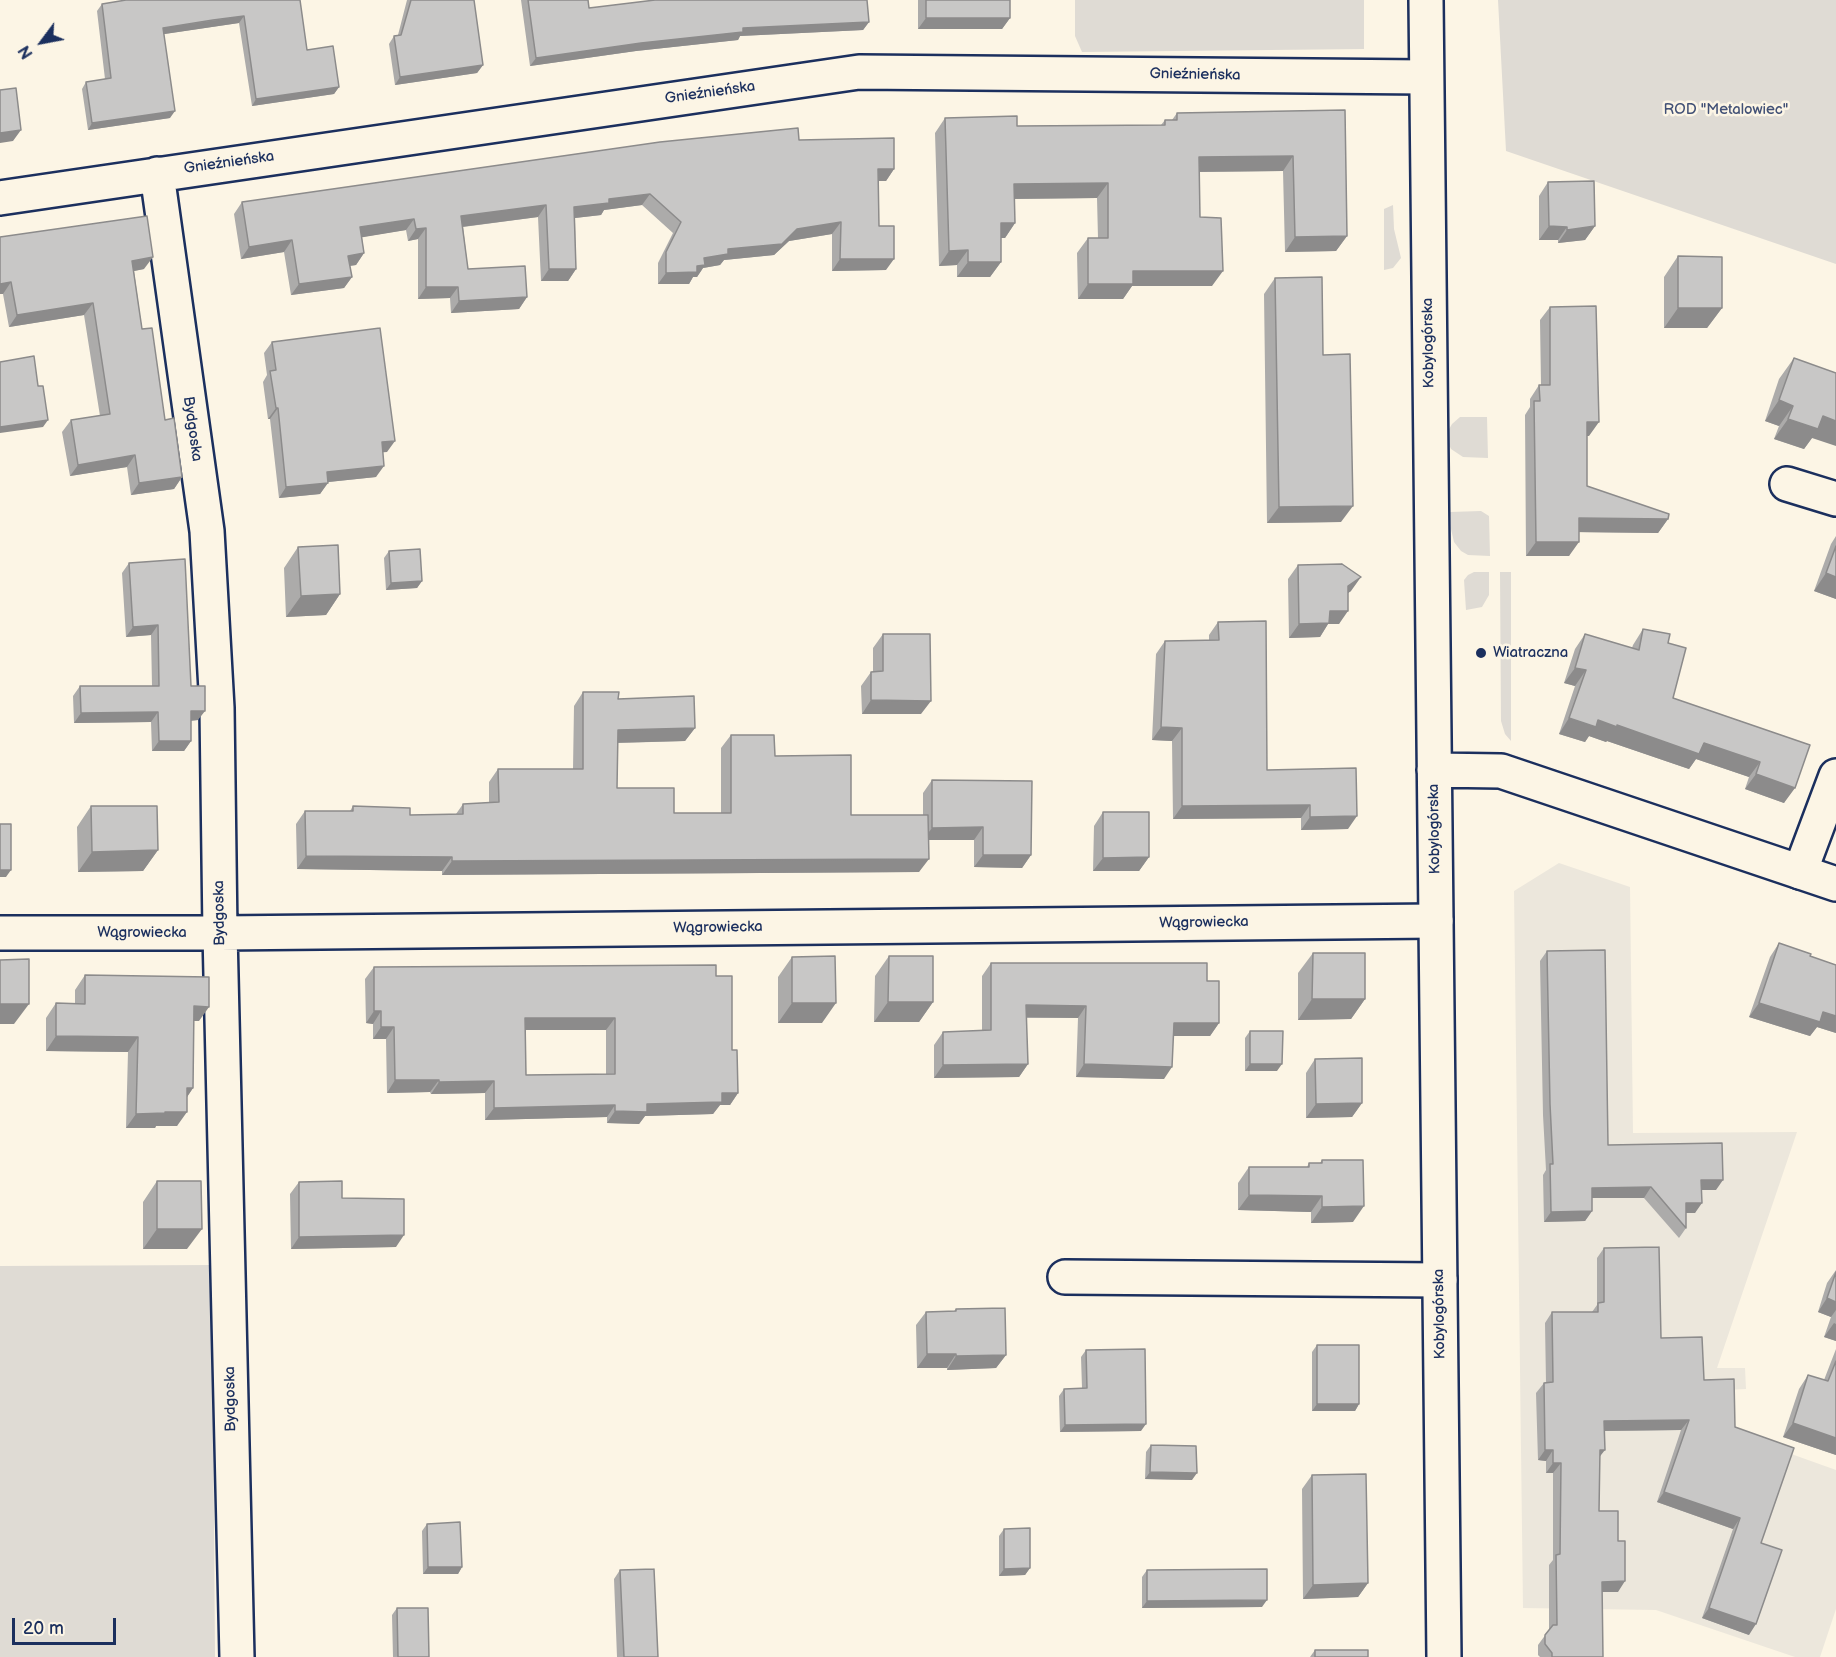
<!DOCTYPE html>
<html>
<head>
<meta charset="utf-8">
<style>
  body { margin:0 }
  #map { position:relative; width:1836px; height:1657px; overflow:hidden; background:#fcf5e5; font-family:"Balsamiq Sans",sans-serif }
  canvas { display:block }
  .north { position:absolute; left:12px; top:12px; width:60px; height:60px; -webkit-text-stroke:4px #fcf5e5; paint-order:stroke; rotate:238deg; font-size:16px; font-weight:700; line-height:24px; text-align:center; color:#1b2f5e }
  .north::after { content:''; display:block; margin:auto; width:21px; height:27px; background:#1b2f5e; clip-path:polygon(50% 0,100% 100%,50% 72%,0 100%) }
  .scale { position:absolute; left:12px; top:1618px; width:104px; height:27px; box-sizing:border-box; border:3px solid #1b2f5e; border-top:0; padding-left:8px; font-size:18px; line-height:21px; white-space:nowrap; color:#1b2f5e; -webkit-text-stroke:4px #fcf5e5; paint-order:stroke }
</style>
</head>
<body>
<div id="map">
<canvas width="1836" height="1657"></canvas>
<div class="north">N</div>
<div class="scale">20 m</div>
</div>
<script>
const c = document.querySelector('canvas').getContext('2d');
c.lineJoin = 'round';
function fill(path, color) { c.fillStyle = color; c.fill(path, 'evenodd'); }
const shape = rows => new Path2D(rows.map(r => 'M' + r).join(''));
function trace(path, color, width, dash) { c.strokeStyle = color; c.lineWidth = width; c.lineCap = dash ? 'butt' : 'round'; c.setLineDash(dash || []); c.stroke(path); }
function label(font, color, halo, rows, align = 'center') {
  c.font = font + ' "Balsamiq Sans",sans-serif'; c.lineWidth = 5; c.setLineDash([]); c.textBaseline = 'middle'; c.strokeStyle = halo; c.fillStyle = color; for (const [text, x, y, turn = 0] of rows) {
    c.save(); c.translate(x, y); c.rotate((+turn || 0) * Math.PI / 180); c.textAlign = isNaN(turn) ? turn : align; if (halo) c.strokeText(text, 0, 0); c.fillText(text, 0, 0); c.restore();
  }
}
fill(shape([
  [1559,863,1630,887,1633,1133,1797,1132,1717,1368,1745,1368,1746,1389,1727,1390,1727,1431,1836,1470,1836,1609,1820,1657,1795,1657,1656,1610,1523,1608,1514,891]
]), '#ece7dc');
fill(shape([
  [1075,0,1364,0,1364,49,1082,52,1075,36],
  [1498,0,1836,0,1836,264,1506,151],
  [1393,205,1394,229,1401,258,1393,268,1384,270,1384,209],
  [1460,417,1487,417,1488,458,1463,457,1451,449,1449,445,1448,431,1452,424],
  [1481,511,1489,516,1490,556,1468,555,1461,551,1454,542,1451,529,1450,512],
  [1474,572,1489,572,1489,595,1482,607,1466,610,1464,580,1468,575],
  [1500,572,1511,572,1511,741,1505,734,1501,721],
  [212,1265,215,1657,0,1657,0,1266]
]), '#dfdbd4');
const minor = shape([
  [157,174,207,531,217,708,220,933,237,1657],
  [0,198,859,72,1426,77],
  [1787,484,1836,499],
  [1800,872,1836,776],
  [0,933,220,933,1436,921],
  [1065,1277,1440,1280]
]);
const tertiary = shape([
  [1426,0,1444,1657],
  [1434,770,1501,771,1836,884]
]);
trace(minor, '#1b2f5e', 38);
trace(tertiary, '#1b2f5e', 38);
trace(minor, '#fcf5e5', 33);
trace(tertiary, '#fcf5e5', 33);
fill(shape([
  [300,0,307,50,339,87,334,94,252,106,239,23,164,34,170,118,88,130,82,89,86,82,105,79,97,11,102,4],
  [407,0,474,0,483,65,477,73,395,85,389,44,394,36,398,35],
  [521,0,588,0,589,8,869,22,863,30,740,36,738,40,636,51,530,66],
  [918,0,1010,0,1010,18,1002,29,918,29],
  [1345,110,1347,236,1336,251,1285,252,1283,171,1199,172,1200,217,1212,286,1132,286,1123,299,1078,299,1077,253,1088,238,1098,238,1097,198,1014,199,1015,223,1005,238,1001,238,1001,262,990,277,957,277,957,265,939,266,935,133,945,118,1017,126,1161,125,1165,120,1172,120,1177,113],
  [799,140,894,169,886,181,879,181,879,226,886,270,832,271,832,234,789,241,774,255,724,260,720,265,703,268,697,277,693,277,689,284,658,284,658,263,673,233,642,205,604,210,601,215,575,218,576,269,568,281,541,281,538,217,463,227,468,269,527,297,519,309,451,313,450,298,418,299,418,239,408,241,406,230,362,237,364,253,356,265,350,266,352,277,344,288,291,295,284,252,241,259,234,214,242,202],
  [1548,182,1595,226,1585,240,1558,243,1558,240,1539,240,1539,196],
  [0,237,144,269,134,271,142,329,165,420,182,477,174,489,131,495,127,467,70,476,62,432,71,420,100,416,84,315,9,327,3,294],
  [1678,256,1722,308,1707,328,1664,328,1664,277],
  [1275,278,1323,355,1341,522,1267,523,1264,294],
  [1550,307,1589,436,1587,436,1587,486,1668,519,1658,533,1579,532,1569,556,1526,556,1525,415,1530,407,1530,399,1539,385,1541,385,1540,320],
  [272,342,387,452,383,452,376,477,328,482,320,494,279,498,270,419,268,419,263,382,267,375,264,353],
  [1794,358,1812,438,1804,449,1774,439,1779,426,1765,421,1779,379],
  [1836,536,1836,599,1814,591,1831,544],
  [298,547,340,594,326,615,286,617,284,568],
  [389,551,422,581,417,588,386,590,384,558],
  [129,563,191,686,198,720,191,721,191,741,184,751,152,751,151,722,74,723,73,696,80,686,152,686,151,635,126,637,122,573],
  [1298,565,1351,591,1348,593,1339,624,1328,624,1320,637,1289,638,1288,579],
  [1218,622,1267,770,1348,829,1301,830,1301,818,1173,819,1172,741,1152,740,1156,654,1165,641,1209,640,1209,635],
  [1643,629,1668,643,1673,698,1810,745,1784,803,1745,789,1749,777,1696,759,1689,769,1607,741,1606,742,1589,736,1585,742,1559,734,1575,686,1564,683,1575,649,1585,634,1632,648,1633,645],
  [883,634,921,714,862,714,861,686,871,672,873,672,873,648],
  [583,692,618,699,695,728,685,741,618,743,617,788,674,813,721,813,721,748,731,735,775,756,851,815,923,815,923,793,932,780,1031,855,1022,868,974,867,974,840,928,840,919,872,442,875,442,871,297,869,296,824,305,811,350,811,353,806,410,815,456,814,463,804,489,803,489,782,498,769,573,769,574,706],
  [91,806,158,850,143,871,78,872,77,827],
  [1103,812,1149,857,1139,871,1093,871,1094,826],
  [1779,943,1810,956,1836,965,1836,1033,1817,1027,1810,1036,1749,1017,1770,957],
  [1547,951,1608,1145,1716,1190,1702,1190,1695,1213,1686,1213,1686,1228,1679,1238,1644,1198,1592,1198,1592,1211,1585,1221,1544,1222,1543,1175,1546,1170,1543,1115,1540,961],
  [1313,953,1365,999,1351,1019,1298,1020,1298,973],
  [889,956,933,1002,919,1022,874,1022,875,976],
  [792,957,822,1023,778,1023,778,977],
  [991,963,1207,981,1219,1023,1210,1036,1174,1036,1164,1079,1076,1077,1078,1018,1026,1018,1028,1064,1019,1077,934,1078,934,1045,943,1032,982,1031,982,976],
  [374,967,716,976,732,1050,738,1093,730,1105,720,1105,713,1114,645,1116,639,1124,607,1123,607,1117,485,1120,485,1093,431,1094,430,1092,387,1093,386,1039,373,1039,373,1024,366,1023,365,979],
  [525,1030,606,1030,606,1074,526,1075],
  [85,975,199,1021,194,1021,193,1088,187,1097,177,1126,156,1126,155,1128,126,1128,128,1052,46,1051,46,1018,56,1003,75,1004,75,990],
  [1250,1031,1277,1071,1245,1071,1245,1038],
  [1315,1059,1362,1103,1352,1117,1306,1118,1306,1073],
  [1322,1160,1353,1222,1311,1223,1311,1212,1238,1210,1238,1183,1249,1167,1307,1167,1309,1163,1320,1163],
  [157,1181,187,1249,143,1249,143,1202],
  [299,1182,342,1198,396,1247,291,1249,290,1194],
  [1604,1248,1661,1338,1704,1380,1735,1427,1761,1543,1749,1635,1702,1618,1733,1529,1657,1502,1681,1430,1604,1431,1600,1457,1599,1511,1618,1592,1602,1592,1603,1657,1540,1657,1538,1655,1538,1645,1549,1630,1549,1565,1553,1560,1553,1473,1546,1473,1546,1461,1538,1460,1536,1393,1544,1383,1546,1383,1545,1323,1552,1312,1592,1312,1597,1305,1597,1258],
  [1836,1270,1836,1341,1824,1337,1831,1317,1818,1312,1827,1283],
  [956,1309,1006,1355,996,1368,947,1370,947,1368,917,1368,916,1325,926,1312,954,1311],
  [1317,1345,1359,1404,1355,1411,1312,1411,1312,1352],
  [1836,1349,1836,1455,1783,1437,1799,1389,1808,1375,1824,1380],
  [1086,1350,1141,1431,1060,1432,1059,1396,1064,1389,1082,1388,1081,1357],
  [1151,1445,1192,1480,1145,1479,1146,1452],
  [1312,1475,1368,1583,1358,1597,1303,1599,1302,1489],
  [427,1524,462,1567,458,1574,423,1574,422,1531],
  [1004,1529,1030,1568,1025,1575,999,1576,999,1536],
  [620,1570,658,1657,617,1657,614,1579],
  [1147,1570,1262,1607,1142,1608,1142,1577],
  [397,1608,429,1657,393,1657,392,1615],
  [1315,1650,1368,1657,1310,1657]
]), '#acabaa');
fill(shape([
  [244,16,239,23,158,35,163,28],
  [926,18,1010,18,1002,29,918,29],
  [869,22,863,30,740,36,738,40,636,51,530,66,536,58,743,28],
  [483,65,477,73,395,85,400,77],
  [339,87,334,94,252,106,256,99],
  [175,111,170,118,88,130,92,123],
  [21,130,13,141,0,143,0,133],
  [1293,156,1283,171,1188,172,1199,157],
  [878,169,894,169,886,181,870,181],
  [1108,183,1097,198,1004,199,1014,184],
  [650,194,642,205,604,210,601,215,566,219,574,207,609,199],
  [546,205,538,217,453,228,461,216],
  [414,219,406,230,352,239,360,227],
  [841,222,832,234,789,241,774,255,724,260,720,265,703,268,697,277,693,277,689,284,658,284,666,273,728,249,797,229],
  [1001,223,1015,223,1005,238,990,238],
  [1549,226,1567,227,1558,240,1539,240],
  [1595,226,1585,240,1558,243,1567,230],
  [426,228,418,239,408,241,416,229],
  [1347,236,1336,251,1285,252,1295,237],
  [292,240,284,252,241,259,249,247],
  [968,250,957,265,939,266,949,251],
  [364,253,356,265,340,267,348,256],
  [153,257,144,269,124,273,132,261],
  [840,259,894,259,886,270,832,271],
  [968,262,1001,262,990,277,957,277],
  [549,269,576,269,568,281,541,281],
  [1133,271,1223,271,1212,286,1132,286,1123,299,1078,299,1088,284],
  [352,277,344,288,291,295,299,284],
  [11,282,3,294,0,294,0,284],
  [426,287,458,287,450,298,418,299],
  [527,297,519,309,451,313,459,301],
  [93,303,84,315,9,327,17,315],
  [1678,308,1722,308,1707,328,1664,328],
  [1779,400,1793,406,1779,426,1765,421],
  [276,408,278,408,270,419,268,419],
  [1823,416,1836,421,1836,446,1812,438,1804,449,1774,439,1788,419],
  [48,420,43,427,0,433,0,427],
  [1587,422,1599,422,1589,436,1577,436],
  [395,441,387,452,374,453,382,442],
  [135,455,127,467,70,476,78,465],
  [384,466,376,477,319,483,327,472],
  [182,477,174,489,131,495,139,483],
  [328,483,320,494,279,498,286,487],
  [1353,506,1341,522,1267,523,1279,507],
  [1579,518,1668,519,1658,533,1569,532],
  [1536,542,1579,542,1569,556,1526,556],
  [1826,573,1836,577,1836,599,1814,591],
  [1361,577,1351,591,1338,600,1348,586],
  [422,581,417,588,386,590,391,583],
  [340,594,326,615,286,617,301,596],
  [1330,611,1348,611,1339,624,1328,624,1320,637,1289,638,1299,624],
  [158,625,151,635,126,637,133,627],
  [1575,668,1586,670,1575,686,1564,683],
  [871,700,931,701,921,714,862,714],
  [191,711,205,711,198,720,184,721],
  [158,712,151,722,74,723,81,713],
  [1569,718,1598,720,1704,743,1760,762,1749,777,1696,759,1689,769,1607,741,1606,742,1589,736,1585,742,1559,734],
  [1161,727,1182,728,1172,741,1152,740],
  [695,728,685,741,608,743,618,730],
  [159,741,191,741,184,751,152,751],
  [1756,774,1795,788,1784,803,1745,789],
  [1310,805,1301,818,1173,819,1182,806],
  [1357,816,1348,829,1301,830,1310,817],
  [983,827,974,840,923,840,932,828],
  [158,850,143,871,78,872,92,852],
  [983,855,1031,855,1022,868,974,867],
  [306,856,452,857,442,871,297,869],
  [1149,857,1139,871,1093,871,1103,858],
  [929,859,919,872,442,875,452,861],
  [0,870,11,870,6,877,0,877],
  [1312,999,1365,999,1351,1019,1298,1020],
  [888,1002,933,1002,919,1022,874,1022],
  [792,1003,836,1003,822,1023,778,1023],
  [1759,1003,1823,1012,1836,1016,1836,1033,1817,1027,1810,1036,1749,1017],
  [0,1004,29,1004,14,1024,0,1024],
  [1026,1005,1086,1006,1078,1018,1017,1017],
  [194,1006,209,1007,199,1021,184,1021],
  [374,1011,381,1011,373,1024,366,1023],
  [525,1018,615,1018,606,1030,517,1030],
  [1174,1023,1219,1023,1210,1036,1165,1036],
  [381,1027,394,1027,386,1039,373,1039],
  [56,1036,138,1037,128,1052,46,1051],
  [1028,1064,1019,1077,934,1078,943,1065],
  [1084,1064,1172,1067,1164,1079,1076,1077],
  [1250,1064,1282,1064,1277,1071,1245,1071],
  [395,1080,439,1080,430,1092,387,1093],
  [494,1081,485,1093,431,1094,439,1082],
  [187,1088,193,1088,183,1103],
  [722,1093,738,1093,730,1105,720,1105,713,1114,645,1116,639,1124,607,1123,615,1111,647,1104],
  [1362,1103,1352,1117,1306,1118,1316,1104],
  [615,1105,607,1117,485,1120,494,1108],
  [165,1112,187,1112,177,1126,156,1126,155,1128,126,1128,136,1114],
  [1701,1180,1723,1180,1716,1190,1694,1190],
  [1651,1187,1644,1198,1584,1198,1592,1188],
  [1249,1195,1322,1196,1311,1212,1238,1210],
  [1686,1203,1702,1203,1695,1213,1679,1213],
  [1364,1206,1353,1222,1311,1223,1322,1207],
  [1592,1211,1585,1221,1544,1222,1551,1212],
  [157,1229,202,1229,187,1249,143,1249],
  [404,1235,396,1247,291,1249,299,1237],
  [1827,1298,1836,1302,1836,1310,1831,1317,1818,1312],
  [1834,1323,1836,1324,1836,1341,1824,1337],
  [927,1354,956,1354,947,1368,917,1368],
  [1006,1355,996,1368,947,1370,956,1356],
  [1317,1404,1359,1404,1355,1411,1312,1411],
  [1689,1420,1681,1430,1597,1431,1604,1421],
  [1793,1423,1836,1438,1836,1455,1783,1437],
  [1146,1424,1141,1431,1060,1432,1065,1425],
  [1545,1450,1553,1450,1546,1461,1538,1460],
  [1600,1450,1605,1450,1597,1460],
  [1553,1463,1561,1463,1553,1473,1546,1473],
  [1150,1472,1197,1473,1192,1480,1145,1479],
  [1664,1492,1740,1518,1733,1529,1657,1502],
  [428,1567,462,1567,458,1574,423,1574],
  [1030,1568,1025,1575,999,1576,1004,1569],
  [1625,1581,1618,1592,1595,1592,1602,1582],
  [1368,1583,1358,1597,1303,1599,1313,1585],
  [1267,1600,1262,1607,1142,1608,1147,1601],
  [1709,1608,1756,1624,1749,1635,1702,1618]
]), '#8c8b8b');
const building = shape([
  [126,0,300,0,307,50,333,46,339,87,256,99,244,16,213,20,163,28,175,111,92,123,86,82,111,78,102,4,126,0],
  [411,0,474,0,483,65,400,77,394,36,401,35,411,0],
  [528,0,588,0,589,8,655,0,867,0,869,22,743,28,743,32,641,43,536,58,528,0],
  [926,0,1010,0,1010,18,926,18,926,0],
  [16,88,21,130,0,133,0,90,16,88],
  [1345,110,1347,236,1295,237,1293,156,1199,157,1200,217,1221,218,1223,271,1133,271,1133,284,1088,284,1088,238,1108,238,1108,183,1014,184,1015,223,1001,223,1001,262,968,262,968,250,949,251,945,118,1017,116,1017,126,1165,125,1165,120,1177,120,1177,113,1345,110],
  [798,128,799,140,894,138,894,169,878,169,879,226,894,226,894,259,840,259,841,222,797,229,782,244,728,249,728,254,704,258,705,265,697,266,697,272,666,273,666,252,681,222,650,194,609,199,609,203,574,207,576,269,549,269,546,205,461,216,468,269,525,266,527,297,459,301,458,287,426,287,426,228,416,229,414,219,360,227,364,253,348,256,352,277,299,284,292,240,249,247,242,202,660,142,798,128],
  [1594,181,1595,226,1567,230,1567,227,1549,226,1548,182,1594,181],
  [147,216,153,257,132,261,142,329,152,328,165,420,174,418,182,477,139,483,135,455,78,465,71,420,110,414,93,303,17,315,11,282,0,284,0,237,147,216],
  [1678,256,1722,257,1722,308,1678,308,1678,256],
  [1322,277,1323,355,1350,354,1353,506,1279,507,1275,278,1322,277],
  [1596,306,1599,422,1587,422,1587,486,1669,514,1668,519,1579,518,1579,542,1536,542,1534,401,1540,401,1539,385,1550,385,1550,307,1596,306],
  [380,328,395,441,382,442,384,466,327,472,328,483,286,487,278,408,276,408,270,371,276,370,272,342,380,328],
  [34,356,38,386,43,386,48,420,0,427,0,362,34,356],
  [1794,358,1836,373,1836,421,1823,416,1818,429,1788,419,1793,406,1779,400,1794,358],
  [338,545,340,594,301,596,298,547,338,545],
  [1836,546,1836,577,1826,573,1836,546],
  [420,549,422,581,391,583,389,551,420,549],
  [185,559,191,686,205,686,205,711,191,711,191,741,159,741,158,712,81,713,80,686,159,686,158,625,133,627,129,563,185,559],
  [1342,564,1361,577,1348,586,1348,611,1330,611,1329,623,1299,624,1298,565,1342,564],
  [1266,621,1267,770,1356,768,1357,816,1310,817,1310,805,1182,806,1182,728,1161,727,1165,641,1219,640,1218,622,1266,621],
  [1643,629,1670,634,1668,643,1686,648,1673,698,1810,745,1795,788,1756,774,1760,762,1704,743,1699,754,1617,725,1617,727,1598,720,1596,727,1569,718,1586,670,1575,668,1585,634,1639,650,1643,629],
  [883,634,930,634,931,701,871,700,871,672,883,671,883,634],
  [583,692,619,692,618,699,694,696,695,728,618,730,617,788,674,788,674,813,731,813,731,735,774,735,775,756,851,755,851,815,928,815,929,859,452,861,452,857,306,856,305,811,353,811,353,806,410,808,410,815,463,814,463,804,499,802,498,769,583,769,583,692],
  [932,780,1032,781,1031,855,983,855,983,827,932,828,932,780],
  [91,806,157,806,158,850,92,852,91,806],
  [1103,812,1149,812,1149,857,1103,858,1103,812],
  [0,824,11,824,11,870,0,870,0,824],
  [1779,943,1811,954,1810,956,1836,965,1836,1016,1823,1012,1820,1022,1759,1003,1779,943],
  [1605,950,1608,1145,1722,1143,1723,1180,1701,1180,1702,1203,1686,1203,1686,1228,1651,1187,1592,1188,1592,1211,1551,1212,1550,1164,1553,1164,1550,1104,1547,951,1605,950],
  [1313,953,1365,953,1365,999,1312,999,1313,953],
  [835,956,836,1003,792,1003,792,957,835,956],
  [889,956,933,956,933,1002,888,1002,889,956],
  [29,959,29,1004,0,1004,0,960,29,959],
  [991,963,1207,963,1207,981,1219,981,1219,1023,1174,1023,1172,1067,1084,1064,1086,1006,1026,1005,1028,1064,943,1065,943,1032,991,1030,991,963],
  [716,965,716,976,732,976,732,1050,737,1050,738,1093,722,1093,722,1102,647,1104,647,1112,615,1111,615,1105,494,1108,494,1081,439,1082,439,1080,395,1080,394,1027,381,1027,381,1011,374,1011,374,967,716,965],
  [525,1018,615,1018,615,1074,526,1075,525,1018],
  [85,975,209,977,209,1007,194,1006,193,1088,187,1088,187,1112,165,1112,165,1113,136,1114,138,1037,56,1036,56,1003,85,1004,85,975],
  [1250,1031,1283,1031,1282,1064,1250,1064,1250,1031],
  [1362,1058,1362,1103,1316,1104,1315,1059,1362,1058],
  [1322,1160,1363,1160,1364,1206,1322,1207,1322,1196,1249,1195,1249,1167,1309,1167,1309,1163,1322,1163,1322,1160],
  [157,1181,201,1181,202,1229,157,1229,157,1181],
  [342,1181,342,1198,404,1199,404,1235,299,1237,299,1182,342,1181],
  [1659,1247,1661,1338,1702,1337,1704,1380,1734,1379,1735,1427,1794,1448,1761,1543,1782,1550,1756,1624,1709,1608,1740,1518,1664,1492,1689,1420,1604,1421,1605,1450,1600,1450,1599,1511,1618,1511,1618,1541,1625,1541,1625,1581,1602,1582,1603,1657,1552,1657,1552,1653,1545,1644,1545,1635,1553,1625,1557,1625,1556,1555,1560,1554,1561,1463,1553,1463,1553,1450,1545,1450,1544,1383,1553,1382,1552,1312,1598,1312,1598,1303,1604,1302,1604,1248,1659,1247],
  [1836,1272,1836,1302,1827,1298,1836,1272],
  [1005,1308,1006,1355,956,1356,956,1354,927,1354,926,1312,956,1311,956,1309,1005,1308],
  [1317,1345,1359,1345,1359,1404,1317,1404,1317,1345],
  [1145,1349,1146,1424,1065,1425,1064,1389,1087,1388,1086,1350,1145,1349],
  [1836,1361,1836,1438,1793,1423,1808,1375,1828,1381,1836,1361],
  [1151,1445,1196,1446,1197,1473,1150,1472,1151,1445],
  [1366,1474,1368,1583,1313,1585,1312,1475,1366,1474],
  [460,1522,462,1567,428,1567,427,1524,460,1522],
  [1030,1528,1030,1568,1004,1569,1004,1529,1030,1528],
  [654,1569,658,1657,624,1657,620,1570,654,1569],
  [1267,1569,1267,1600,1147,1601,1147,1570,1267,1569],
  [397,1608,428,1608,429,1657,398,1657,397,1608],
  [1315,1650,1368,1650,1368,1657,1315,1657,1315,1650]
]);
fill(building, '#c8c7c6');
trace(building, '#8c8b8b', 1.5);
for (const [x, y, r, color] of [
  [1481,653,6,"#1b2f5e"]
]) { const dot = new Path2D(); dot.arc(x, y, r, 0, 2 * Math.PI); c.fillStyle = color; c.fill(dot); trace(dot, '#fcf5e5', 2); }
label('15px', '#1b2f5e', '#fcf5e5', [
  ["Gnieźnieńska",1195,75,1],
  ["Gnieźnieńska",710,93,-8],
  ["Gnieźnieńska",229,163,-8],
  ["Kobylogórska",1429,343,-91],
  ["Bydgoska",192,429,82],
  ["Kobylogórska",1435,829,-91],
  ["Bydgoska",220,913,-91],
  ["Wągrowiecka",1204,923,-1],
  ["Wągrowiecka",718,928,-1],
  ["Wągrowiecka",142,933],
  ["Kobylogórska",1440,1314,-91],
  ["Bydgoska",231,1399,-91]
]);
label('15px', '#425176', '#fcf5e5', [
  ["ROD \"Metalowiec\"",1726,110]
]);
label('15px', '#1b2f5e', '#fcf5e5', [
  ["Wiatraczna",1493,653]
], 'left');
</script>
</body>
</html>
